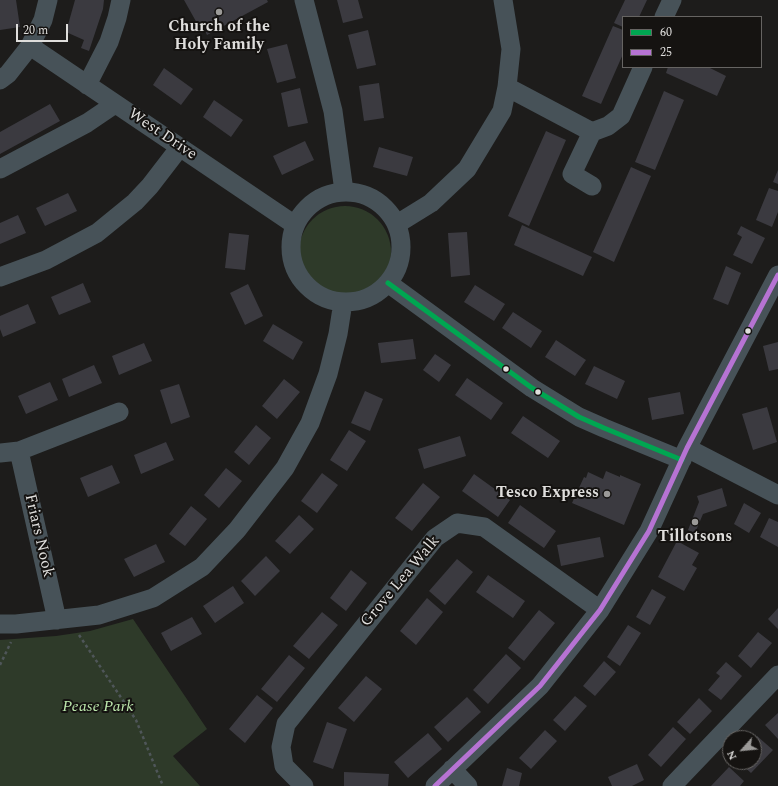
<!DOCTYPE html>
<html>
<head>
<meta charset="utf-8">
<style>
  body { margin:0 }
  #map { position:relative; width:778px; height:786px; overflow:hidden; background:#1d1c1b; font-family:Spectral,serif }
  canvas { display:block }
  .legend { position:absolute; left:622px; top:16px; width:140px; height:52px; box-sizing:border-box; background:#151311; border:1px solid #666462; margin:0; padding:5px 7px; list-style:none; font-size:12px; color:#dfdedc }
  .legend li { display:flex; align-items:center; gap:8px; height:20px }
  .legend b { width:20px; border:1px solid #666462 }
  .north { position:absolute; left:722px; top:730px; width:40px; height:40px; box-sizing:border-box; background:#151311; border:1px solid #666462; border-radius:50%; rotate:243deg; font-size:11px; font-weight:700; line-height:16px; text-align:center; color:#dfdedc }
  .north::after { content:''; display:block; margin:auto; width:14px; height:18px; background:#9b9a98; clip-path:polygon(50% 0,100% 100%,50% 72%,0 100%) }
  .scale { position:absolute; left:16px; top:24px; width:52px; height:18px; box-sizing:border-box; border:2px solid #dfdedc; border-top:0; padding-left:5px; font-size:12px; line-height:14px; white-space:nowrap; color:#dfdedc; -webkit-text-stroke:3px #151311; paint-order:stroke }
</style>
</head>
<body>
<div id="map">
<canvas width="778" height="786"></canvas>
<ul class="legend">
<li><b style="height:5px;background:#00a651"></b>60</li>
<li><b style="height:5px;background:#b673d3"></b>25</li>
</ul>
<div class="north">N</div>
<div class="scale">20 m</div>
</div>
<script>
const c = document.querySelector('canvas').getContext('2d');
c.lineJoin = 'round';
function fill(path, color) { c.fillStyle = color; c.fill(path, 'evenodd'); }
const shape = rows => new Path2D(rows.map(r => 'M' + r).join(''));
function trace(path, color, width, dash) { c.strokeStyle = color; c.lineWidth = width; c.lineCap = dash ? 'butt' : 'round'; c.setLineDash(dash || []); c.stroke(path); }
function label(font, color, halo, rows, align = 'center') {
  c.font = font + ' Spectral,serif'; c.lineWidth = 4; c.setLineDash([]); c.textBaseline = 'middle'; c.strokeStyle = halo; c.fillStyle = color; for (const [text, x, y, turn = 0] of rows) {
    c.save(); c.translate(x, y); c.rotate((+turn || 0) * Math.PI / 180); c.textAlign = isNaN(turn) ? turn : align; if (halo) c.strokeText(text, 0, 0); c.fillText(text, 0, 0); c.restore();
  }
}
fill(shape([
  '299 252a46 46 0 1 1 92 0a46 46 0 1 1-92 0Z',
  [133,619,207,729,173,756,200,786,0,786,0,640,56,636,90,631]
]), '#2e3a29');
fill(shape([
  [0,0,16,0,20,27,0,30],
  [75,0,104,0,103,9,89,51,81,48,84,40,66,32],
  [184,0,267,0,268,2,207,35,201,23,198,25],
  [337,0,358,0,363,18,343,23],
  [625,0,647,0,639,17,623,17,623,27,614,23],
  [613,26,623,30,623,54,601,104,582,96],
  [368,30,376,65,357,69,348,35],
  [287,44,296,78,277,83,267,49],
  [668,67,708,67,726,76,717,96,666,73],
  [164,68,193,89,181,105,153,85],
  [379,83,384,118,364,121,359,86],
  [300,88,308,123,288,127,281,93],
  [664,91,684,100,655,170,635,162],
  [214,100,243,120,231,137,203,117],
  [50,104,60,121,0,154,0,132],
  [546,131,566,140,529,226,508,216],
  [305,141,314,160,282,175,273,156],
  [379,147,413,157,407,176,373,167],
  [631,167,651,176,614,262,593,252],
  [778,170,778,184,773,182],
  [769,188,778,191,778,212,772,227,756,220],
  [68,193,77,211,45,226,36,208],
  [18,215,26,233,0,244,0,223],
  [522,225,592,257,583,276,514,245],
  [741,226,765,238,752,264,733,255,742,237,737,234],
  [467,232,470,275,451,277,448,233],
  [229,233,249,235,245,270,225,268],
  [726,266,741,273,728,305,713,299],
  [83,283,91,302,59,315,51,297],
  [248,284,263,316,245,325,230,293],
  [475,285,505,304,494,321,464,302],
  [28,304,36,323,3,337,0,329,0,316],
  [513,312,542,331,531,348,502,328],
  [273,324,303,342,293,360,263,341],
  [413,339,416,359,381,363,378,343],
  [556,340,586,360,575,376,545,357],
  [778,342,778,369,769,371,763,346],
  [144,343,152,361,119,375,112,356],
  [435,354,451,365,439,382,423,370],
  [94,365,102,383,69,397,62,379],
  [594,366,625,381,617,399,585,384],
  [467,378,503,403,491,420,455,395],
  [284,379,300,392,277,419,262,406],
  [50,382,58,400,26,414,18,396],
  [179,384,190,417,171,424,160,390],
  [365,391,383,399,370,431,351,423],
  [680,392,684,414,652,420,648,398],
  [767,407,777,442,753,450,742,414],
  [523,416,560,441,548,458,511,433],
  [256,425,271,438,249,465,234,452],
  [349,430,366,441,347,471,330,460],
  [460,436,466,456,424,469,418,449],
  [166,442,174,460,141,474,134,455],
  [112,465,120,483,88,497,80,478],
  [226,468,242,481,219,508,204,495],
  [606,471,620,477,620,475,641,484,624,525,572,503,584,477,586,478,588,472,603,479],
  [322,473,338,485,317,513,301,501],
  [474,474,510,500,498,517,462,491],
  [423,483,440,497,412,531,395,518],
  [722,488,727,506,703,514,695,533,688,530,699,502,697,496],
  [744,503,761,513,749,533,734,524],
  [520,505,556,531,544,548,508,523],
  [191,506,207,519,185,546,169,534],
  [299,515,314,529,290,554,275,541],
  [769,518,778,522,778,547,760,537],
  [600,537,604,557,561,566,557,545],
  [677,541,699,553,692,565,697,568,684,591,658,577],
  [156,544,165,562,134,577,124,559],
  [266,556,280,571,255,596,241,581],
  [457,559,473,572,445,605,429,591],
  [351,570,367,583,346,611,330,598],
  [488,575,525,601,513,618,476,592],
  [233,586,244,603,215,623,203,606],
  [652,589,666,597,650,625,636,617],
  [427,598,443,612,416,645,400,631],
  [778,608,778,629,768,619],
  [539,610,555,623,524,661,508,648],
  [322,612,338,625,309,659,293,646],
  [192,617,202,634,171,651,161,633],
  [628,625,641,633,620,666,607,657],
  [758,632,772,643,751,668,738,656],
  [506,654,521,668,488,704,473,690],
  [289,655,305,668,277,702,261,689],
  [604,661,616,672,595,696,583,686],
  [726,662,742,676,721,700,708,690,720,676,716,673],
  [366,676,382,689,354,722,338,708],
  [257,695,273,708,245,743,229,729],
  [575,696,587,706,565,731,553,720],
  [467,697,481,712,448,742,434,727],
  [699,698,712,711,690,734,677,722],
  [778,713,778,739,765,725],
  [327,722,347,729,333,769,313,762],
  [673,727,686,739,661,767,648,755],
  [545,730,557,741,531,769,519,758],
  [428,733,442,749,408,778,394,762],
  [757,736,773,750,751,773,739,762,754,762,754,739],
  [637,764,644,780,632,786,612,786,608,777],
  [729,767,744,781,740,786,711,786],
  [507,768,522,773,519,786,502,786],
  [344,772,389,774,388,786,344,786]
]), '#3b3a40');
trace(shape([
  [79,635,136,720,163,786],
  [0,665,11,642]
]), '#4f5659', 2.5, [3, 3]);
trace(shape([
  [304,0,333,111,344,191],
  [664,17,672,0],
  [30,46,295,225],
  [0,80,8,74,30,46,43,20,48,0],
  [87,85,109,42,117,18,121,0],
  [507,87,592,132,608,126,621,116,643,67],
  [0,169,87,123,115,104],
  [592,186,572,174,592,132],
  '291 247a55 55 0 1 1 110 0a55 55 0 1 1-110 0Z',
  [397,224,431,203,467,169,502,111,507,87,511,49,503,0],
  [0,277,46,260,97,233,135,202,150,186,180,147],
  [388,283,532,388,579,417,604,428,682,460],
  [687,448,778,495],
  [19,451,57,620],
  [0,453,19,451,119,412],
  [0,624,16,624,99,615,153,598,202,567,237,530,285,468,310,423,328,374,338,334,343,302],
  [452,769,468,786],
  [304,786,284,766,281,747,286,724,435,538,457,523,484,527,600,610],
  [435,786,540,686,600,610,649,531,687,448,778,275],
  [672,786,778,675]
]), '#475258', 19);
trace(shape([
  [388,283,532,388,579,417,604,428,682,460]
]), '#00a651', 5);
trace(shape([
  [435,786,540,686,600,610,649,531,687,448,778,275]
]), '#b673d3', 5);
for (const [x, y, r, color] of [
  [219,12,4,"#9b9a98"],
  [748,331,3.5,"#dfdedc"],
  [506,369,3.5,"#dfdedc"],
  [538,392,3.5,"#dfdedc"],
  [607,494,4,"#9b9a98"],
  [695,522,4,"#9b9a98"]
]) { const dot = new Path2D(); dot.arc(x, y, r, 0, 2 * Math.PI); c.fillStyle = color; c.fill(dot); trace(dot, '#151311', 1.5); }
label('bold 16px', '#dfdedc', '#151311', [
  ["Church of the",219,28],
  ["Holy Family",219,46],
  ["Tesco Express",599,494,"right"],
  ["Tillotsons",695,538]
]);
label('16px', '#dfdedc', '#151311', [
  ["West Drive",162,135,34],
  ["Friars Nook",38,536,77],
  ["Grove Lea Walk",401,582,-50]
]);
label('italic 16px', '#bce7ac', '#151311', [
  ["Pease Park",98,708]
]);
</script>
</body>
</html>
